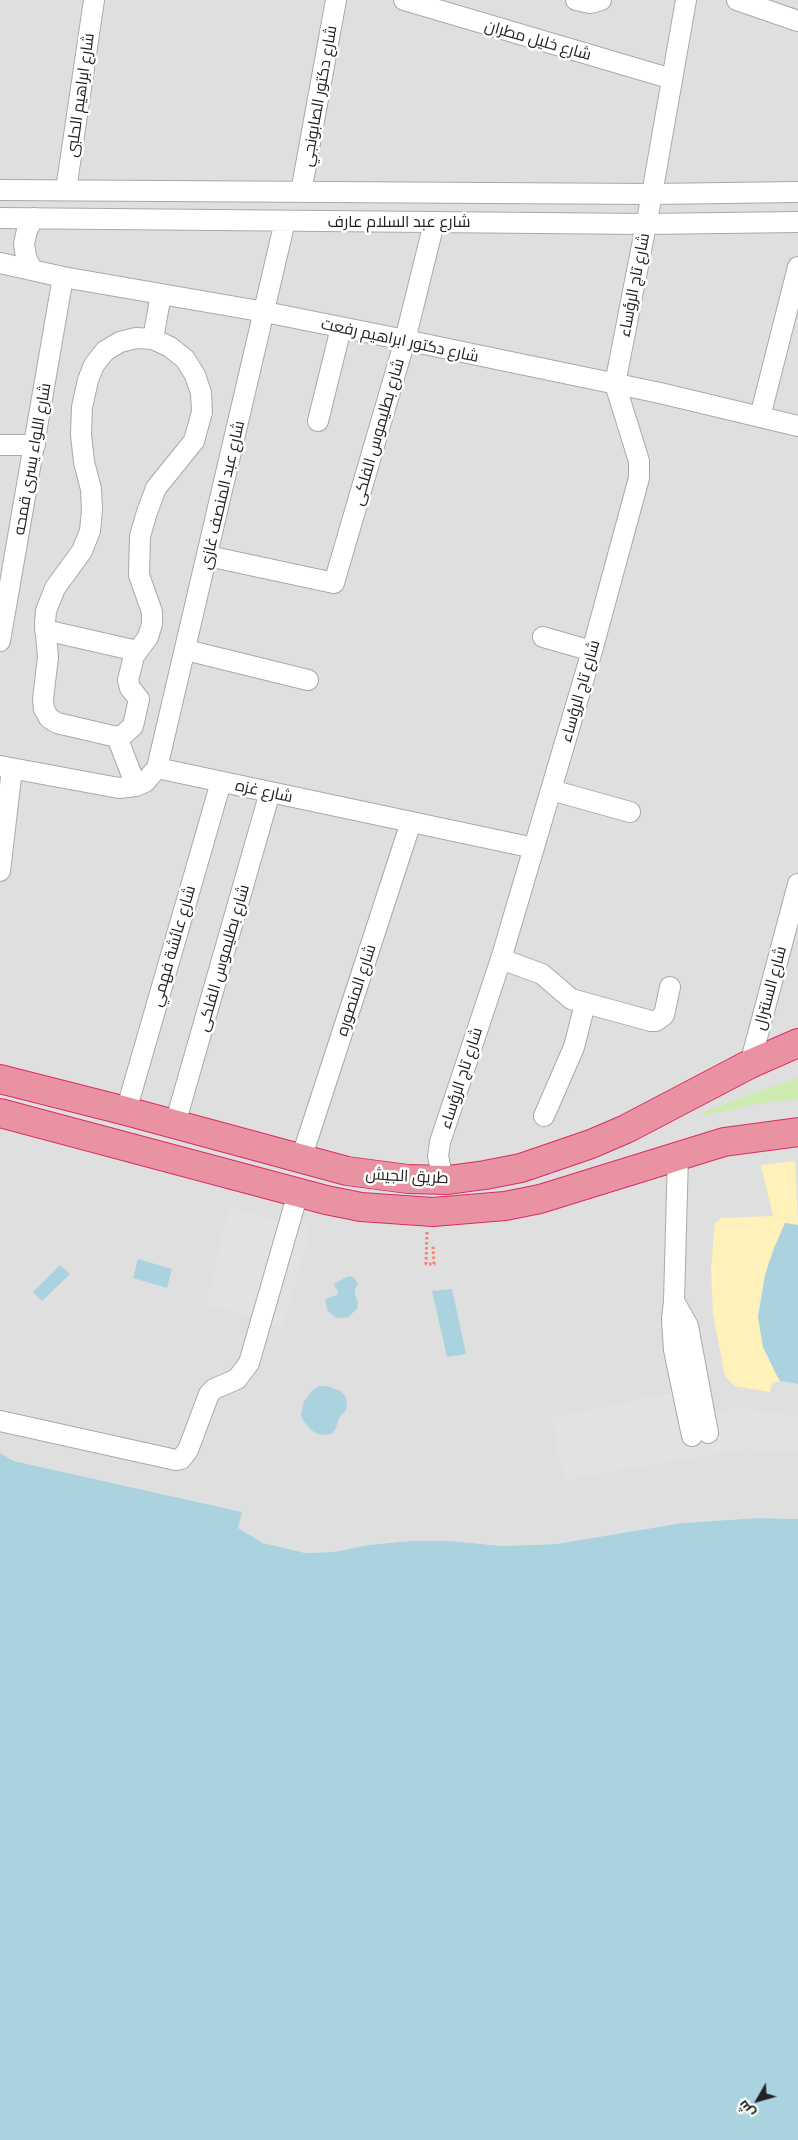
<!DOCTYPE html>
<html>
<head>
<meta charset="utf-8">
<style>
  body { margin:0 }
  #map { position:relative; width:798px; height:2140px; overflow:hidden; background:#f2efe9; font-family:Ubuntu,Cairo,sans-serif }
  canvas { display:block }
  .north { position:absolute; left:733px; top:2075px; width:50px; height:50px; -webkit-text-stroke:4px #fff; paint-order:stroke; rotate:232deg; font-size:14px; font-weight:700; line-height:20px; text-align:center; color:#222 }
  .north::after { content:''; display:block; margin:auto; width:18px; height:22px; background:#222; clip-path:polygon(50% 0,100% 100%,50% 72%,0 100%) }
</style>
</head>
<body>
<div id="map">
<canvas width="798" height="2140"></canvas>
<div class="north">ش</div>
</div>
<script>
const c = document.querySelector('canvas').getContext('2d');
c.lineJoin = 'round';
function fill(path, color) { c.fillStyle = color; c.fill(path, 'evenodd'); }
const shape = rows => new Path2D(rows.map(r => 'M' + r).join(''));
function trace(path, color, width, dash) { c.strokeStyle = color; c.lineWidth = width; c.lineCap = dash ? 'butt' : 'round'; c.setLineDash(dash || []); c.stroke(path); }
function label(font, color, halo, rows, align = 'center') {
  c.font = font + ' Ubuntu,Cairo,sans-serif'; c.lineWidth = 5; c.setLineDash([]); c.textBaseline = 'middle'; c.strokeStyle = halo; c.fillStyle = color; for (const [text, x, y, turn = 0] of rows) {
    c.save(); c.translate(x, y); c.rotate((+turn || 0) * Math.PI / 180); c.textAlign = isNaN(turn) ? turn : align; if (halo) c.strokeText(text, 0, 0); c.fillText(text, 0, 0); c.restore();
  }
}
fill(shape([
  [0,0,798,0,798,1225,785,1223,774,1248,761,1288,758,1317,763,1347,776,1374,780,1381,798,1384,798,1519,757,1518,682,1523,556,1544,503,1546,451,1541,409,1541,368,1545,334,1552,305,1553,263,1543,238,1528,241,1512,14,1461,0,1453]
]), '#e0dfdf');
fill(shape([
  [798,1078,798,1099,756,1104,703,1116,702,1113,753,1093]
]), '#cdebb0');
fill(shape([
  [795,1161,798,1225,785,1223,769,1261,759,1302,758,1317,763,1347,780,1381,772,1384,770,1392,734,1386,725,1376,713,1314,711,1269,715,1223,721,1218,773,1216,761,1165]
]), '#fff1ba');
fill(shape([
  [229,1207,281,1221,311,1226,283,1326,206,1304],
  [710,1384,714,1409,721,1414,736,1407,798,1417,798,1453,747,1449,564,1480,552,1418]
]), '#e2e2e2');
fill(shape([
  [785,1223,798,1225,798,1384,780,1381,776,1374,763,1347,758,1317,765,1275,774,1248],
  [138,1259,172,1269,167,1288,133,1278],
  [60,1265,70,1274,42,1301,33,1292],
  [349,1276,355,1278,358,1284,355,1289,355,1295,358,1302,357,1309,348,1317,336,1318,327,1310,325,1299,337,1295,338,1291,334,1286,335,1283],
  [452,1289,466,1354,447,1357,432,1291],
  [319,1386,327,1386,341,1391,346,1397,347,1403,346,1410,339,1418,336,1428,332,1434,326,1435,318,1434,311,1430,302,1419,301,1414,304,1401,312,1391],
  [0,1453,14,1461,242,1512,238,1528,263,1543,305,1553,334,1552,368,1545,409,1541,451,1541,503,1546,556,1544,682,1523,757,1518,798,1519,798,2140,0,2140]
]), '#aad3df');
const minor = shape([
  [404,0,672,79],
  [576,0,590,3,601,0],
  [737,0,798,21],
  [0,190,652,194,798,192],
  [66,190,94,0],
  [301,192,336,0],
  [0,218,646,224,798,222],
  [0,263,63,277,265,312,405,340,660,393,798,426],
  [32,270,26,257,24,244,27,230,34,218],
  [136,338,153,339,170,347,185,359,195,375,201,393,202,412,194,441,156,488,147,512,140,536,139,575,152,612,152,624,148,637,134,656,128,680,130,688,139,699,133,726,123,735,117,737,57,723,49,718,44,709,43,699,48,657,45,623,46,611,55,588,82,551,90,531,92,510,91,489,84,462,81,435,82,407,88,380,94,365,105,351,120,342,136,338],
  [153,339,161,294],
  [760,417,798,267],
  [318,421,341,328],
  [0,445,35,445],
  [208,556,334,583,405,340,434,223],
  [45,630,137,651],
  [543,637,592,651],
  [0,641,63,277],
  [186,650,308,680],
  [117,737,136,786],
  [0,766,119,788,136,786,145,782,157,768,285,221],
  [157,768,534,848],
  [551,790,630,812],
  [0,871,12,769],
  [501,959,542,974,571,999,651,1021,656,1021,664,1015,670,987],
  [750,1064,798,884],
  [126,1111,221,782],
  [544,1116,574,1047,585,1004],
  [175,1124,270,792],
  [678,1155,674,1301,672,1319,674,1350,692,1436],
  [301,1159,411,822],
  [448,1180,441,1170,438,1156,440,1142,501,959,592,651,639,478,639,461,615,384,652,194,686,0],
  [674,1301,688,1326,708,1433],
  [0,1421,176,1460,181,1459,188,1450,209,1394,214,1389,237,1379,249,1363,298,1193]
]);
const highway = shape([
  [0,1079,126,1111,347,1171,408,1179,448,1180,485,1175,521,1168,591,1144,626,1129,750,1064,798,1043],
  [0,1113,326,1200,361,1207,433,1212,505,1206,540,1199,724,1142,798,1132]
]);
trace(minor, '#a9a9a9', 22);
trace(highway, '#dc2a67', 30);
trace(shape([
  [427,1232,426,1264,434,1264,433,1246]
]), '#fa8072', 3, [2.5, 2.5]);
trace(minor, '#fff', 20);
trace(highway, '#e892a2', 28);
label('16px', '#222', '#fff', [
  ["شارع خليل مطران",538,40,16],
  ["شارع ابراهيم الحلبى",80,95,-82],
  ["شارع دكتور الصابونجي",319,96,-80],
  ["شارع عبد السلام عارف",399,222],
  ["شارع تاج الرؤساء",634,285,-79],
  ["شارع دكتور ابراهيم رفعت",400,340,12],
  ["شارع بطليموس الفلكى",378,432,-74],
  ["شارع اللواء يسرى قمحه",32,459,-80],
  ["شارع عبد المنصف غازى",222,495,-77],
  ["شارع تاج الرؤساء",580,691,-74],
  ["شارع غزه",264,791,12],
  ["شارع عائشة فهمي",173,946,-74],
  ["شارع بطليموس الفلكى",223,958,-74],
  ["شارع السنترال",770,988,-75],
  ["شارع المنصوره",356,990,-72],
  ["شارع تاج الرؤساء",461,1078,-72],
  ["طريق الجيش",407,1176,3]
]);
</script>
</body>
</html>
